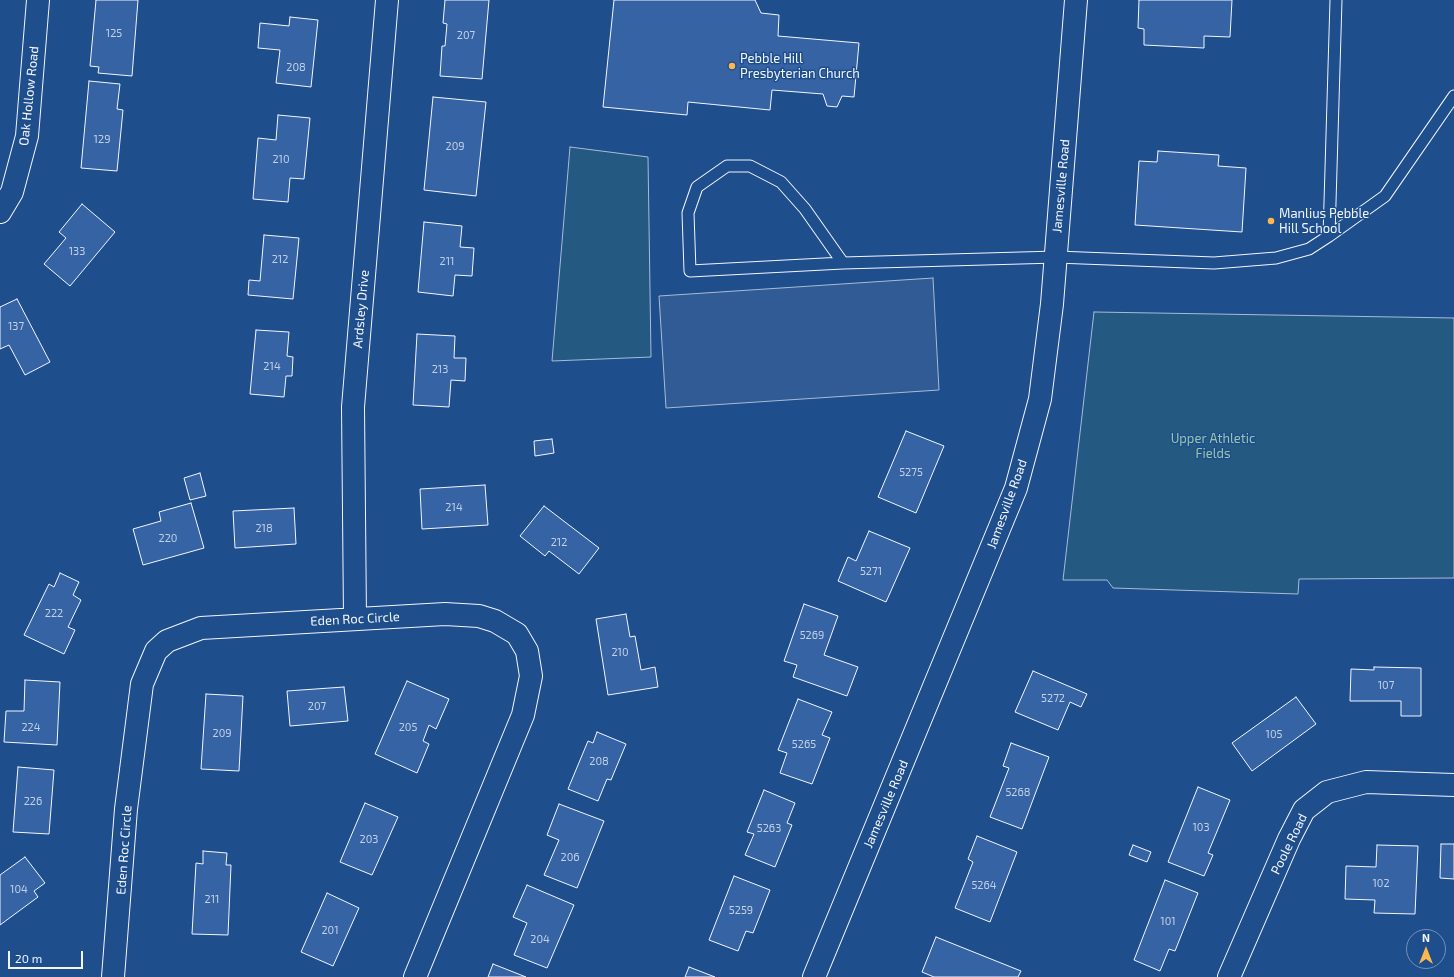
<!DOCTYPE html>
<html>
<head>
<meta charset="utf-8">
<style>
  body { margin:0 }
  #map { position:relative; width:1454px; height:977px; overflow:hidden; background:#1f4e8c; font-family:"Exo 2",sans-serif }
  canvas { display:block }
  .north { position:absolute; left:1406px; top:929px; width:40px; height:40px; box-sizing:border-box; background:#1f4e8c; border:1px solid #7391ba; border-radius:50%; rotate:0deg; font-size:11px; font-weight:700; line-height:16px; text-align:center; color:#f2f6ff }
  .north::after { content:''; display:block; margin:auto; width:14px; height:18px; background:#ffb74d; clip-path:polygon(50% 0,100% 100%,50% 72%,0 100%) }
  .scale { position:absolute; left:8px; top:951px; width:75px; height:18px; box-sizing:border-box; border:2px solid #f2f6ff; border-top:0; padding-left:5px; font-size:12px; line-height:14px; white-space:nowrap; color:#f2f6ff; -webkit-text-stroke:3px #1f4e8c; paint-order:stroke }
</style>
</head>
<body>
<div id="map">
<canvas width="1454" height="977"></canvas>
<div class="north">N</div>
<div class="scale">20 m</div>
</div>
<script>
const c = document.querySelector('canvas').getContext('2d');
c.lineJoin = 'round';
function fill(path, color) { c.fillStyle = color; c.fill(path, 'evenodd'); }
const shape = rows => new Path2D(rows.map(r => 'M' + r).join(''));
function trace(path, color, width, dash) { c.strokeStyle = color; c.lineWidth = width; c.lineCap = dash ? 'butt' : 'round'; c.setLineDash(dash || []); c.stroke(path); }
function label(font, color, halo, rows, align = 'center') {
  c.font = font + ' "Exo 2",sans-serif'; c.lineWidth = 3; c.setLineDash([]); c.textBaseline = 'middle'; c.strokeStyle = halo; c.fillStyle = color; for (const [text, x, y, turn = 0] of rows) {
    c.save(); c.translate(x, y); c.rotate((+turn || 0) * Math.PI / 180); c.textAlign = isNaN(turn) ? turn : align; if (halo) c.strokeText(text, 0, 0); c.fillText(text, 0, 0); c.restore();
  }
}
const green = shape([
  [570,147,648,157,651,357,552,361,570,147],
  [1094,312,1454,318,1454,578,1299,579,1298,594,1113,588,1107,580,1063,580,1094,312]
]);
fill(green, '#245a82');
trace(green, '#a8bbd7', 1);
const parking = shape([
  [933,278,939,390,666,408,659,296,933,278]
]);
fill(parking, '#305b95');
trace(parking, '#a8bbd7', 1);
const building = shape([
  [96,0,138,0,132,76,98,73,99,67,90,66,96,0],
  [445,0,489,0,482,79,440,76,442,46,445,46,447,24,443,23,445,0],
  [614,0,755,0,761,13,779,15,778,36,859,43,854,97,842,96,837,107,827,106,823,94,772,90,770,110,688,102,687,115,603,107,614,0],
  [1139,0,1232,0,1230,37,1204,36,1204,48,1144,45,1144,29,1138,28,1139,0],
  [290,17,318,20,311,87,276,83,280,50,258,48,260,23,289,26,290,17],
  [89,81,120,84,117,109,123,110,117,171,81,168,89,81],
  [433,97,486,102,476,196,424,190,433,97],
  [278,115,310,118,304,179,290,178,288,202,253,199,258,138,276,140,278,115],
  [1158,151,1219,155,1218,166,1246,168,1242,232,1135,225,1139,161,1157,162,1158,151],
  [82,204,115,232,70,286,44,264,66,238,59,232,82,204],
  [424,222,462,226,460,247,474,248,472,276,455,275,453,296,418,292,424,222],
  [264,235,299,238,293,299,248,295,249,280,260,281,264,235],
  [17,299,50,362,25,375,9,345,0,349,0,307,17,299],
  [256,330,289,332,287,356,293,357,292,376,286,376,284,397,250,394,256,330],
  [417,334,455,336,454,358,466,358,465,381,451,380,449,407,413,405,417,334],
  [906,431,944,446,916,513,878,497,906,431],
  [552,439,554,453,535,456,534,441,552,439],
  [200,473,206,496,190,500,184,478,200,473],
  [485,485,488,525,422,529,420,489,485,485],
  [191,503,204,548,143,565,133,529,161,521,159,512,191,503],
  [544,506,599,548,579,574,549,551,545,556,520,536,544,506],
  [294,508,296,544,235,548,233,511,294,508],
  [869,531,910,548,886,602,838,581,848,557,856,561,869,531],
  [60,573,79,582,73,595,81,600,68,627,75,630,64,654,24,635,49,584,54,587,60,573],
  [804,604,838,616,824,655,858,667,847,696,793,677,797,665,784,661,804,604],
  [626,614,630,637,635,636,641,670,655,667,658,687,608,695,596,619,626,614],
  [1374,667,1421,668,1421,716,1401,716,1401,701,1350,701,1351,669,1374,670,1374,667],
  [1033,671,1087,694,1081,707,1070,702,1058,730,1015,712,1033,671],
  [25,680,60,682,57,745,4,742,6,711,24,711,25,680],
  [407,681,449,699,436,729,429,725,423,741,429,744,417,773,375,754,407,681],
  [344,687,348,721,290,726,287,691,344,687],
  [206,694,243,696,239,771,201,769,206,694],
  [1296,697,1316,724,1252,771,1232,743,1296,697],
  [798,699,832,712,822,735,830,738,812,784,780,773,787,753,778,750,798,699],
  [597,732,626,744,611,780,607,779,598,801,568,789,588,741,593,743,597,732],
  [1011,743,1049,757,1022,829,990,817,1009,768,1003,766,1011,743],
  [18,767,54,770,49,834,13,832,18,767],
  [1198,787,1230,800,1208,853,1213,855,1204,876,1168,862,1198,787],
  [764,790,795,803,787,823,792,825,775,867,745,855,754,834,747,832,764,790],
  [365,803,398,817,372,875,340,862,365,803],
  [559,804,604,821,577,888,544,875,559,840,547,835,559,804],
  [977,836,1017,852,990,922,955,908,973,862,968,859,977,836],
  [1441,844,1454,844,1454,879,1440,878,1441,844],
  [1133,845,1151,852,1147,862,1129,855,1133,845],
  [1377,845,1418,846,1415,914,1374,913,1375,900,1345,899,1346,866,1376,867,1377,845],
  [203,851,227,853,226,865,231,865,228,935,192,934,196,863,203,864,203,851],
  [25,857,45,883,34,891,38,897,0,925,0,875,25,857],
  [734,876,770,890,753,933,746,931,738,951,709,940,734,876],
  [1165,880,1198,893,1175,951,1169,949,1160,971,1134,960,1165,880],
  [527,885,574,905,547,968,514,955,527,923,513,917,527,885],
  [327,893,359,908,333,966,301,952,327,893],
  [936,937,1021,971,1018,977,934,977,922,972,936,937],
  [493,964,526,977,488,977,493,964],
  [689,967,715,977,685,977,689,967]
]);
fill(building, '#3563a3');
trace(building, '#f2f6ff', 1);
const lane = shape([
  [1329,236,1385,196,1454,96],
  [843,263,690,271,688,213,697,187,727,166,750,166,781,182,805,209,843,263,1056,257,1214,263,1276,258,1309,249,1329,236,1336,0]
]);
const street = shape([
  [0,212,12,192,27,136,38,0],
  [355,619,353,407,387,0],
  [113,977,126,809,142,684,156,651,167,641,201,628,445,614,479,616,495,621,517,634,527,651,531,676,523,715,415,977],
  [1229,977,1289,839,1304,810,1327,792,1366,782,1454,785]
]);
const secondary = shape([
  [814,977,1016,488,1040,399,1052,304,1076,0]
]);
trace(lane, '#f2f6ff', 13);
trace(street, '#f2f6ff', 24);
trace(secondary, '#f2f6ff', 24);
trace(lane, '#1f4e8c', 11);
trace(street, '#1f4e8c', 22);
trace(secondary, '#1f4e8c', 22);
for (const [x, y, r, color] of [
  [732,66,4,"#ffb74d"],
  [1271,221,4,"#ffb74d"]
]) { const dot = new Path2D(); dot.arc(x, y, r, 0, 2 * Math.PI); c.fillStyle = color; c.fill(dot); trace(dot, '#1f4e8c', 1.5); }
label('11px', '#c3d1e8', null, [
  ["125",114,33],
  ["207",466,35],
  ["208",296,67],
  ["129",102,139],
  ["209",455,146],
  ["210",281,159],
  ["133",77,251],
  ["212",280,259],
  ["211",447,261],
  ["137",16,326],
  ["214",272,366],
  ["213",440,369],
  ["5275",911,472],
  ["214",454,507],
  ["218",264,528],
  ["220",168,538],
  ["212",559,542],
  ["5271",871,571],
  ["222",54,613],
  ["5269",812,635],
  ["210",620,652],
  ["107",1386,685],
  ["5272",1053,698],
  ["207",317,706],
  ["224",31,727],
  ["205",408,727],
  ["209",222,733],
  ["105",1274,734],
  ["5265",804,744],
  ["208",599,761],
  ["5268",1018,792],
  ["226",33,801],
  ["103",1201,827],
  ["5263",769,828],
  ["203",369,839],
  ["206",570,857],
  ["102",1381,883],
  ["5264",984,885],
  ["104",19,889],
  ["211",212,899],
  ["5259",741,910],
  ["101",1168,921],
  ["201",330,930],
  ["204",540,939]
]);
label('13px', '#f2f6ff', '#1f4e8c', [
  ["Pebble Hill",740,59],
  ["Presbyterian Church",740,74],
  ["Manlius Pebble",1279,214],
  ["Hill School",1279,229]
], 'left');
label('13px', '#f2f6ff', '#1f4e8c', [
  ["Oak Hollow Road",29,96,-84],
  ["Jamesville Road",1061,186,-85],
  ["Ardsley Drive",361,309,-85],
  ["Jamesville Road",1007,504,-70],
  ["Eden Roc Circle",355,619,-3],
  ["Jamesville Road",886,804,-67],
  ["Poole Road",1289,844,-64],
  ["Eden Roc Circle",124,850,-86]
]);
label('13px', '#97c8a6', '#1f4e8c', [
  ["Upper Athletic",1213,439],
  ["Fields",1213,454]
]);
</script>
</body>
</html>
